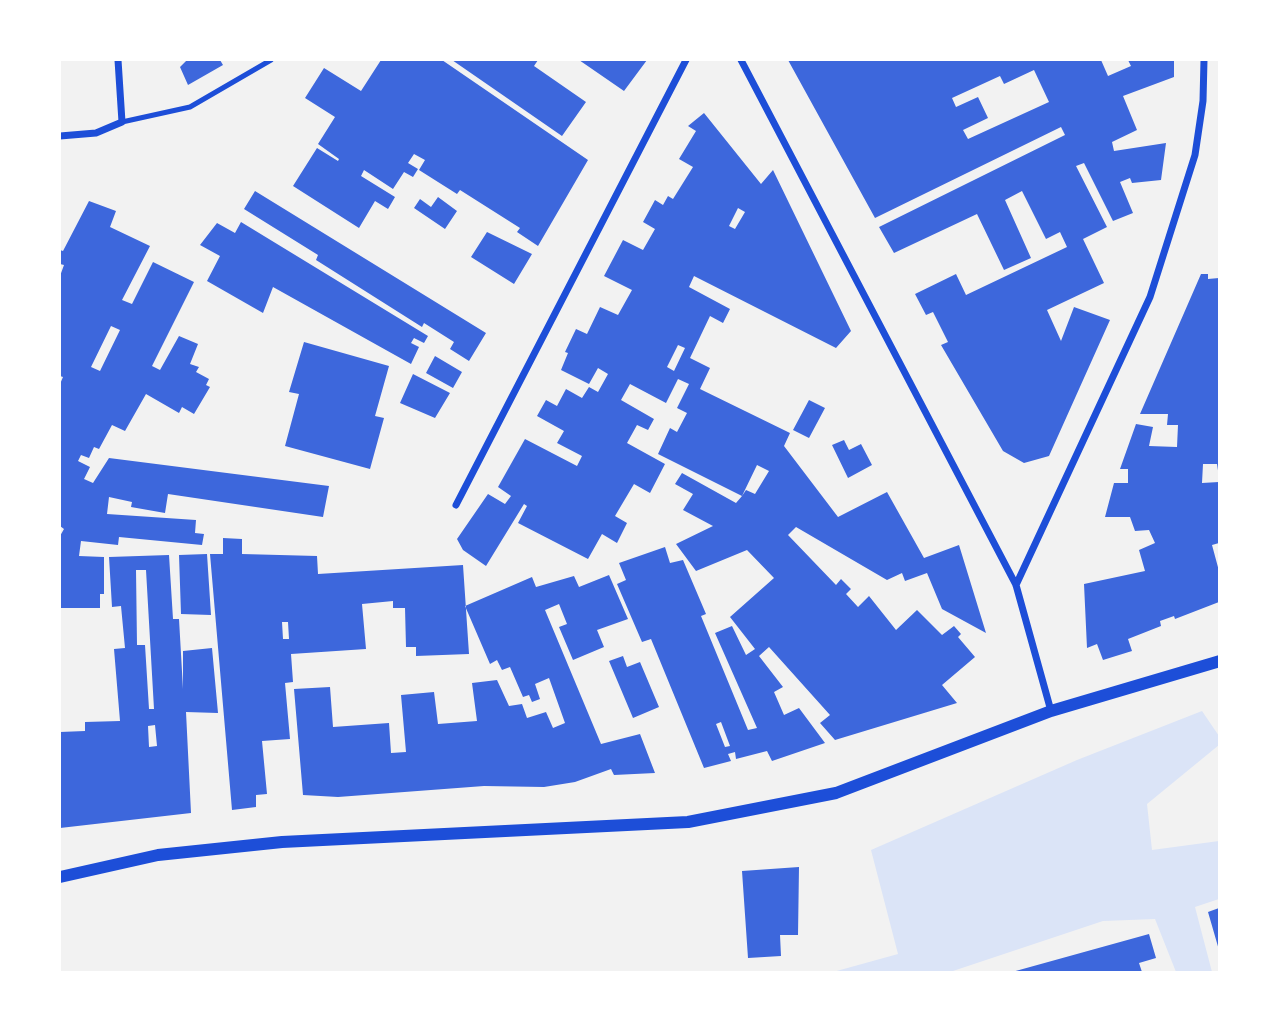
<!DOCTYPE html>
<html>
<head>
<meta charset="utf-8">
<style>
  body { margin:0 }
  #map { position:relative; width:1279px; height:1032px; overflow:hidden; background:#f2f2f2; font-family:Merriweather,serif }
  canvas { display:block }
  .frame { position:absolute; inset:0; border:61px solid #fff; pointer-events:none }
</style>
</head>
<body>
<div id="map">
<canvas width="1279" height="1032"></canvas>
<div class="frame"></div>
</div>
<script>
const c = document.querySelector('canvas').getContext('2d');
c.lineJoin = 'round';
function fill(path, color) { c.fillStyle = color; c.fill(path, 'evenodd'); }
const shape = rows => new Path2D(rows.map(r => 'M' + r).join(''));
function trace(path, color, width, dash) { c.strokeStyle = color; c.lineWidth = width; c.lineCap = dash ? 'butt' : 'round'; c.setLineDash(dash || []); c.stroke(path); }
fill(shape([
  [1202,711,1219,736,1219,745,1147,804,1152,850,1219,841,1219,899,1195,907,1212,972,1176,972,1155,919,1103,921,950,972,833,972,898,954,871,850,1077,760]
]), '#dbe4f7');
fill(shape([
  [187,60,220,60,223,65,188,85,180,67],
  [381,60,442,60,588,160,538,246,517,232,520,228,460,190,457,194,419,170,425,160,414,154,408,163,418,169,413,177,404,172,393,189,364,170,361,176,395,197,388,209,375,201,359,228,293,186,317,148,338,161,339,159,318,144,335,117,305,98,324,68,361,91],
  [452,60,538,60,534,66,586,102,562,136],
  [579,60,647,60,624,91],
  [788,60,1101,60,1108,76,1131,66,1128,60,1174,60,1174,77,1123,96,1137,130,1112,142,1114,151,1166,143,1161,180,1132,183,1130,178,1120,182,1133,213,1113,221,1084,163,1076,166,1107,227,1083,239,1104,283,1047,310,1061,341,1074,307,1110,320,1049,456,1024,463,1003,451,941,345,948,342,933,312,926,315,915,294,956,274,966,295,1067,247,1060,232,1046,239,1022,191,1005,200,1031,258,1004,270,977,214,894,253,879,227,1065,135,1061,127,875,218],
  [1034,70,1049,102,968,139,963,130,988,118,978,97,956,107,952,98,1000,76,1004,84],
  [704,113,761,184,773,170,851,331,836,348,694,276,689,287,730,309,723,323,710,316,690,358,710,368,700,389,790,433,784,446,838,517,887,492,924,558,959,545,986,633,942,609,927,573,905,581,902,573,887,580,796,527,788,535,836,585,841,579,851,589,846,594,858,607,869,596,896,630,917,610,942,635,954,626,961,634,958,637,975,657,942,685,957,703,835,740,820,723,830,715,769,647,759,656,783,687,774,692,784,715,799,708,825,743,772,761,767,751,736,759,735,752,728,754,731,761,704,768,651,639,642,642,617,584,626,580,619,563,665,547,670,563,683,560,706,614,701,616,748,730,757,728,715,633,732,626,746,655,755,649,730,617,774,578,747,550,696,571,676,544,713,526,683,510,693,494,675,484,682,473,736,503,742,496,658,454,670,428,677,432,687,413,677,408,689,384,678,379,666,403,630,384,621,400,654,419,648,430,637,425,627,443,665,464,650,493,634,484,615,516,627,523,617,543,602,534,588,559,518,523,527,506,524,504,486,566,463,550,457,539,488,494,505,504,511,496,498,487,525,439,577,466,582,456,557,443,564,431,537,416,546,400,557,406,566,389,582,398,589,387,598,392,608,374,598,368,589,384,561,370,568,353,565,352,576,329,587,334,600,307,618,315,632,290,604,276,623,240,643,250,655,229,643,222,655,200,663,205,668,196,673,199,693,167,679,159,696,131,688,126],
  [738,208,745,212,735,229,729,226],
  [678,345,685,348,674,371,667,367],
  [757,465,769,471,755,494,746,490,742,496],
  [721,722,730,746,725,747,716,724],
  [255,191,486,333,469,361,450,349,454,342,424,323,422,327,316,260,318,255,244,209],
  [438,197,457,211,445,229,414,208,420,199,431,207],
  [89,201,116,211,110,227,150,246,122,300,132,304,153,262,194,282,152,366,160,370,179,336,198,344,190,364,199,367,196,372,209,379,206,385,210,387,194,414,182,407,179,413,146,394,125,431,112,425,99,449,94,447,89,458,81,455,78,461,90,467,84,479,93,483,109,458,329,486,323,517,168,494,165,513,131,507,132,502,109,497,107,514,196,520,195,533,204,534,202,545,119,537,118,545,81,541,79,556,104,557,104,594,100,594,100,608,60,608,60,536,64,529,60,526,60,384,63,377,60,376,60,276,64,265,60,264,60,250,63,251],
  [111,326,120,330,100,371,91,367],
  [241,222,428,336,424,343,414,338,411,343,419,347,411,364,273,287,263,313,207,281,220,256,200,245,217,223,235,233],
  [487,232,532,254,514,284,471,257],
  [1201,274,1208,274,1208,279,1219,278,1219,477,1217,464,1203,464,1202,483,1219,482,1219,543,1212,545,1219,571,1219,602,1175,619,1174,616,1160,621,1161,626,1128,639,1132,651,1103,660,1097,644,1087,648,1084,584,1145,571,1139,550,1155,543,1149,530,1135,531,1130,517,1105,517,1114,483,1128,483,1128,469,1120,469,1136,424,1153,427,1149,446,1177,447,1178,425,1167,425,1168,414,1140,414],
  [304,342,389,366,375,416,384,418,370,469,285,446,299,394,289,392],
  [435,356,462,372,453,388,426,373],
  [413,374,450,393,435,418,400,403],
  [809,400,825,408,809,438,793,430],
  [844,440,849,450,861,444,872,465,848,478,832,445],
  [223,538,242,539,242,554,317,556,318,574,463,565,469,654,416,656,416,647,406,647,405,608,393,608,393,601,362,604,366,649,291,654,293,682,285,683,290,739,262,741,267,794,256,795,256,807,232,810,210,554,223,554],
  [282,622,288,622,289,639,283,639],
  [207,554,211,615,181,614,179,555],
  [169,555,173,619,179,619,183,689,183,651,212,648,218,713,186,712,191,813,60,828,60,732,85,731,85,722,120,721,114,649,125,648,121,606,112,607,109,557],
  [136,570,146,570,154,709,149,709,145,645,137,645],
  [155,725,157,746,149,747,148,726],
  [609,575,628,619,597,630,604,647,573,660,559,627,567,624,559,604,545,610,601,744,640,734,655,773,614,775,611,769,575,782,544,787,484,786,338,797,303,795,294,689,330,687,333,727,389,723,391,753,406,752,401,695,434,692,438,724,477,721,472,683,497,680,509,706,522,704,527,718,546,712,553,728,565,723,549,678,535,684,540,699,532,702,529,695,523,697,510,667,502,670,497,660,490,664,465,606,532,577,536,587,574,576,579,587],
  [623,656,627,667,640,662,659,707,633,718,609,661],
  [799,867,798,935,780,935,781,956,748,958,742,871],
  [1219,908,1219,950,1208,912],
  [1149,934,1156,958,1139,963,1142,972,1012,972]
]), '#3d67dc');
trace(shape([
  [122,122,190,107,271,60]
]), '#1d4ed8', 5);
trace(shape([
  [741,60,1016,585,1051,711],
  [60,136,96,133,122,122,118,60],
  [456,505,686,60],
  [1016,585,1150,297,1195,155,1203,101,1204,60]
]), '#1d4ed8', 7);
trace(shape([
  [60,877,158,855,282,842,688,822,836,793,1051,711,1220,661]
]), '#1d4ed8', 12);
</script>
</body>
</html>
